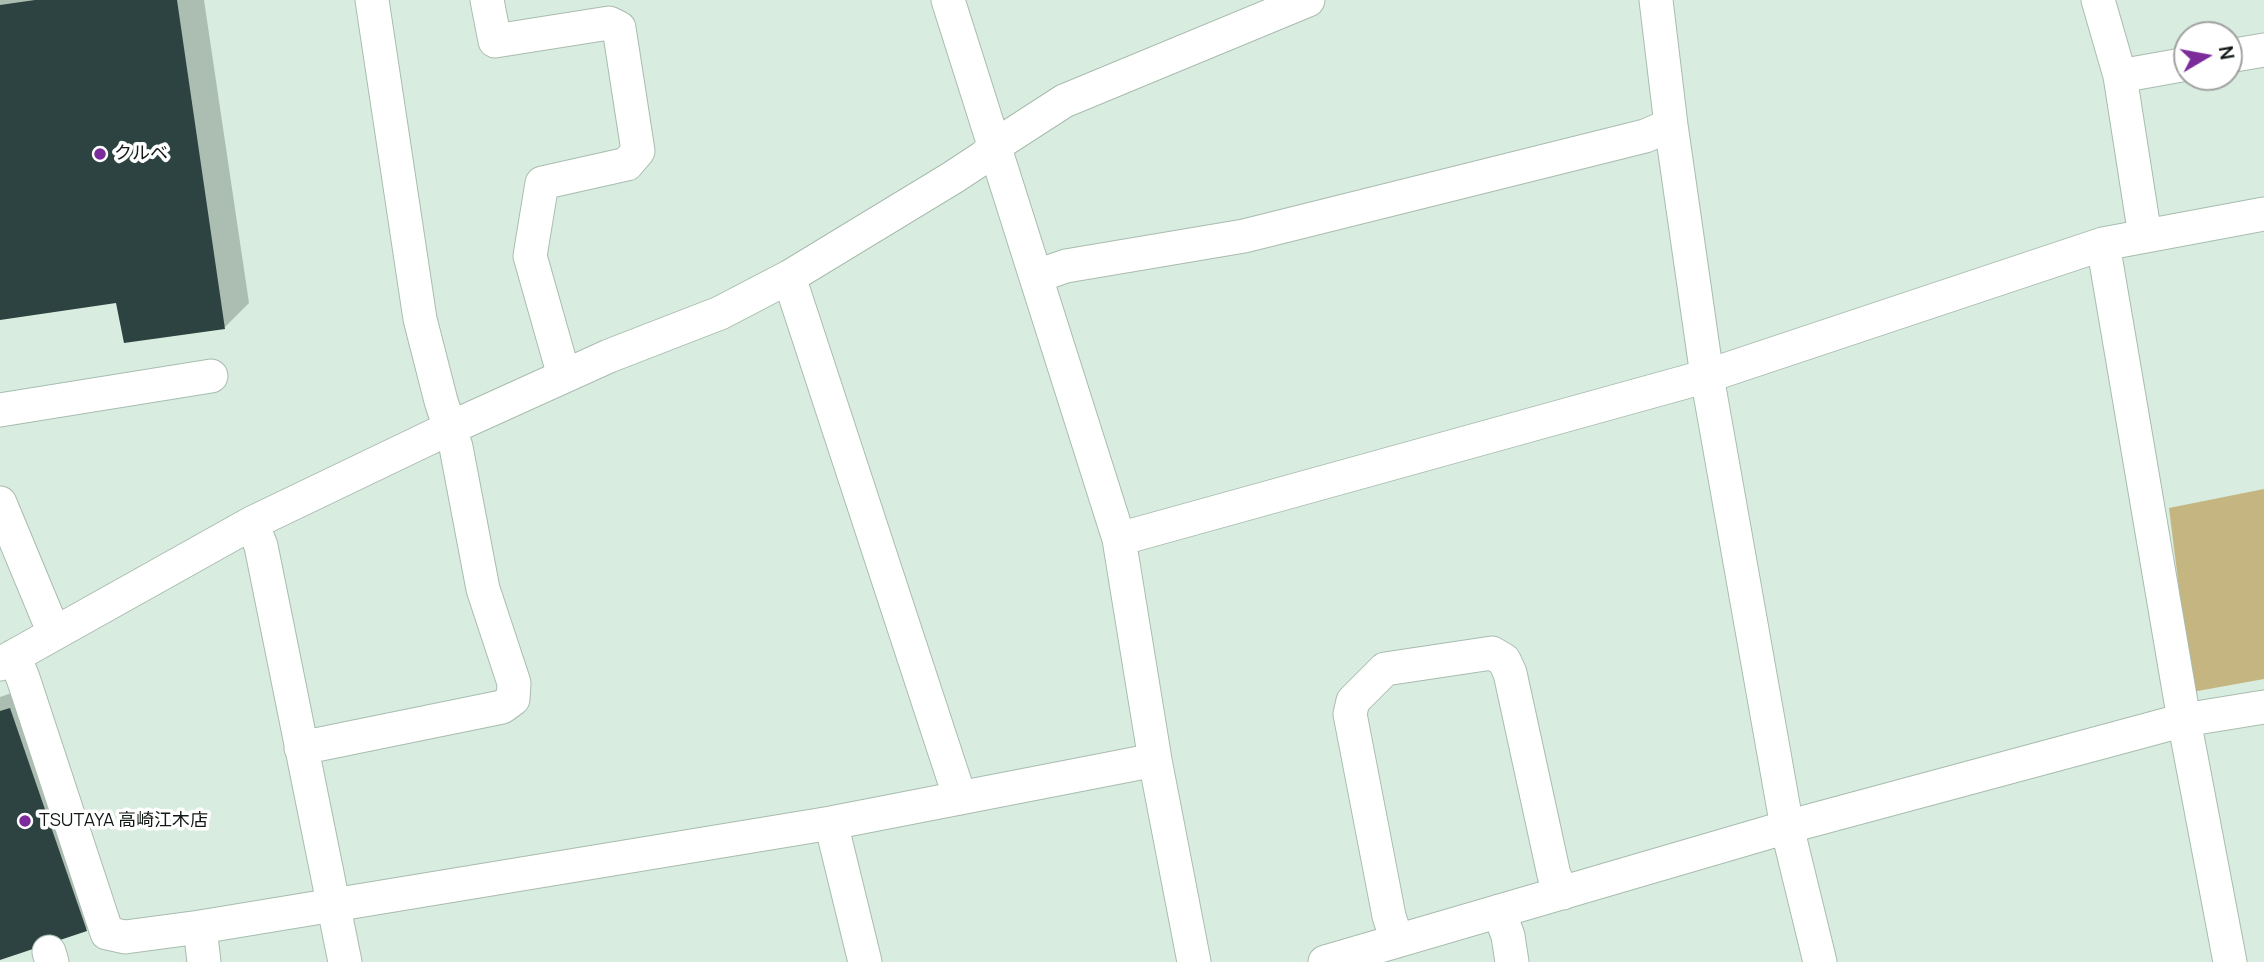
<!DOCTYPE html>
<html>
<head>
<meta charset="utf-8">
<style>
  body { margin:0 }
  #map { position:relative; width:2264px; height:962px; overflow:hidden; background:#d8eddf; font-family:Manrope,sans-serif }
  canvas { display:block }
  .north { position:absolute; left:2173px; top:21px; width:70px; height:70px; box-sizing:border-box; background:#fff; border:2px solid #a0a3a1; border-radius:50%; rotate:80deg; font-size:19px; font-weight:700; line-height:28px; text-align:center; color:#121914 }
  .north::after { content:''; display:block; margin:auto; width:24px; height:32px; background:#7c2b9b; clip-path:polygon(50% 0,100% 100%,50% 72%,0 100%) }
</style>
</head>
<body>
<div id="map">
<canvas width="2264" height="962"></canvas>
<div class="north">N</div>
</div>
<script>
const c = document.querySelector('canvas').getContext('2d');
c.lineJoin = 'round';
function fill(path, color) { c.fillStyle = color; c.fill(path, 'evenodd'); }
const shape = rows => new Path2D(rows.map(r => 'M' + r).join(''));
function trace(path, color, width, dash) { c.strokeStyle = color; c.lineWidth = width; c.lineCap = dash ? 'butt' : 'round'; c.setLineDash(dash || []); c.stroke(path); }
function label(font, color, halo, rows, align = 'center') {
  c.font = font + ' Manrope,"Noto Sans JP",sans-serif'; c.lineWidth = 7; c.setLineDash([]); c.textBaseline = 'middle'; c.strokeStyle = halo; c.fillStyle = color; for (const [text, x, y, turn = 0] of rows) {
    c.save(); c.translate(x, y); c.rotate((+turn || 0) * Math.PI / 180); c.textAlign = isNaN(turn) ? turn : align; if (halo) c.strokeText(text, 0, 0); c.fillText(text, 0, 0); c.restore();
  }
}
fill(shape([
  [2264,489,2264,679,2192,692,2169,508]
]), '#c5b581');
fill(shape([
  [0,0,204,0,249,303,225,327,117,302,0,318],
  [34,685,110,905,86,929,0,958,0,697]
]), '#0003');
fill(shape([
  [35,0,177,0,225,329,124,343,116,303,0,320,0,5],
  [10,708,87,931,0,960,0,711]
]), '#2c4341');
const minor = shape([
  [487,0,495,41,609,23,619,28,638,151,627,164,542,183,530,256,564,376],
  [948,0,1119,539,1155,760,1194,962],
  [1656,0,1671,125,1707,376,1787,827,1820,962],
  [2098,0,2120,76,2145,236],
  [2229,56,2264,50],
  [2120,76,2187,64],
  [2103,244,2184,720,2230,962],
  [1037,276,1066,266,1244,236,1645,136,1671,125],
  [789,277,960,798],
  [0,410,211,376],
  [0,503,54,633],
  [252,523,261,546,345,962],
  [1119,539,1707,376,2103,244,2264,214],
  [14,656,23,678,107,933,125,937,200,927,831,823,1155,760],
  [0,664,252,523,450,428,609,356,720,313,789,277,952,178,984,157,996,145,1064,101,1308,0],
  [301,748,502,707,513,699,514,683,483,589,456,447,441,401,420,319,372,0],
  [831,823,865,962],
  [1499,911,1508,936,1512,962],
  [200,927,204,962],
  [1397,941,1389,916,1350,714,1353,701,1385,669,1492,653,1504,660,1510,673,1554,875,1563,893],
  [49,952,52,962],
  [1325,962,1787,827,2184,720,2264,707]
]);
trace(minor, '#a8bcaf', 35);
trace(minor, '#fff', 33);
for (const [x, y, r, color] of [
  [100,154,7,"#7c2b9b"],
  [25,821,7,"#7c2b9b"]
]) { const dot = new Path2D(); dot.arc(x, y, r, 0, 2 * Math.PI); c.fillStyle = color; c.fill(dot); trace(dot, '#fff', 2.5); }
label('18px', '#121914', '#fff', [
  ["クルベ",114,154],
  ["TSUTAYA 高崎江木店",39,821]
], 'left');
</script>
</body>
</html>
